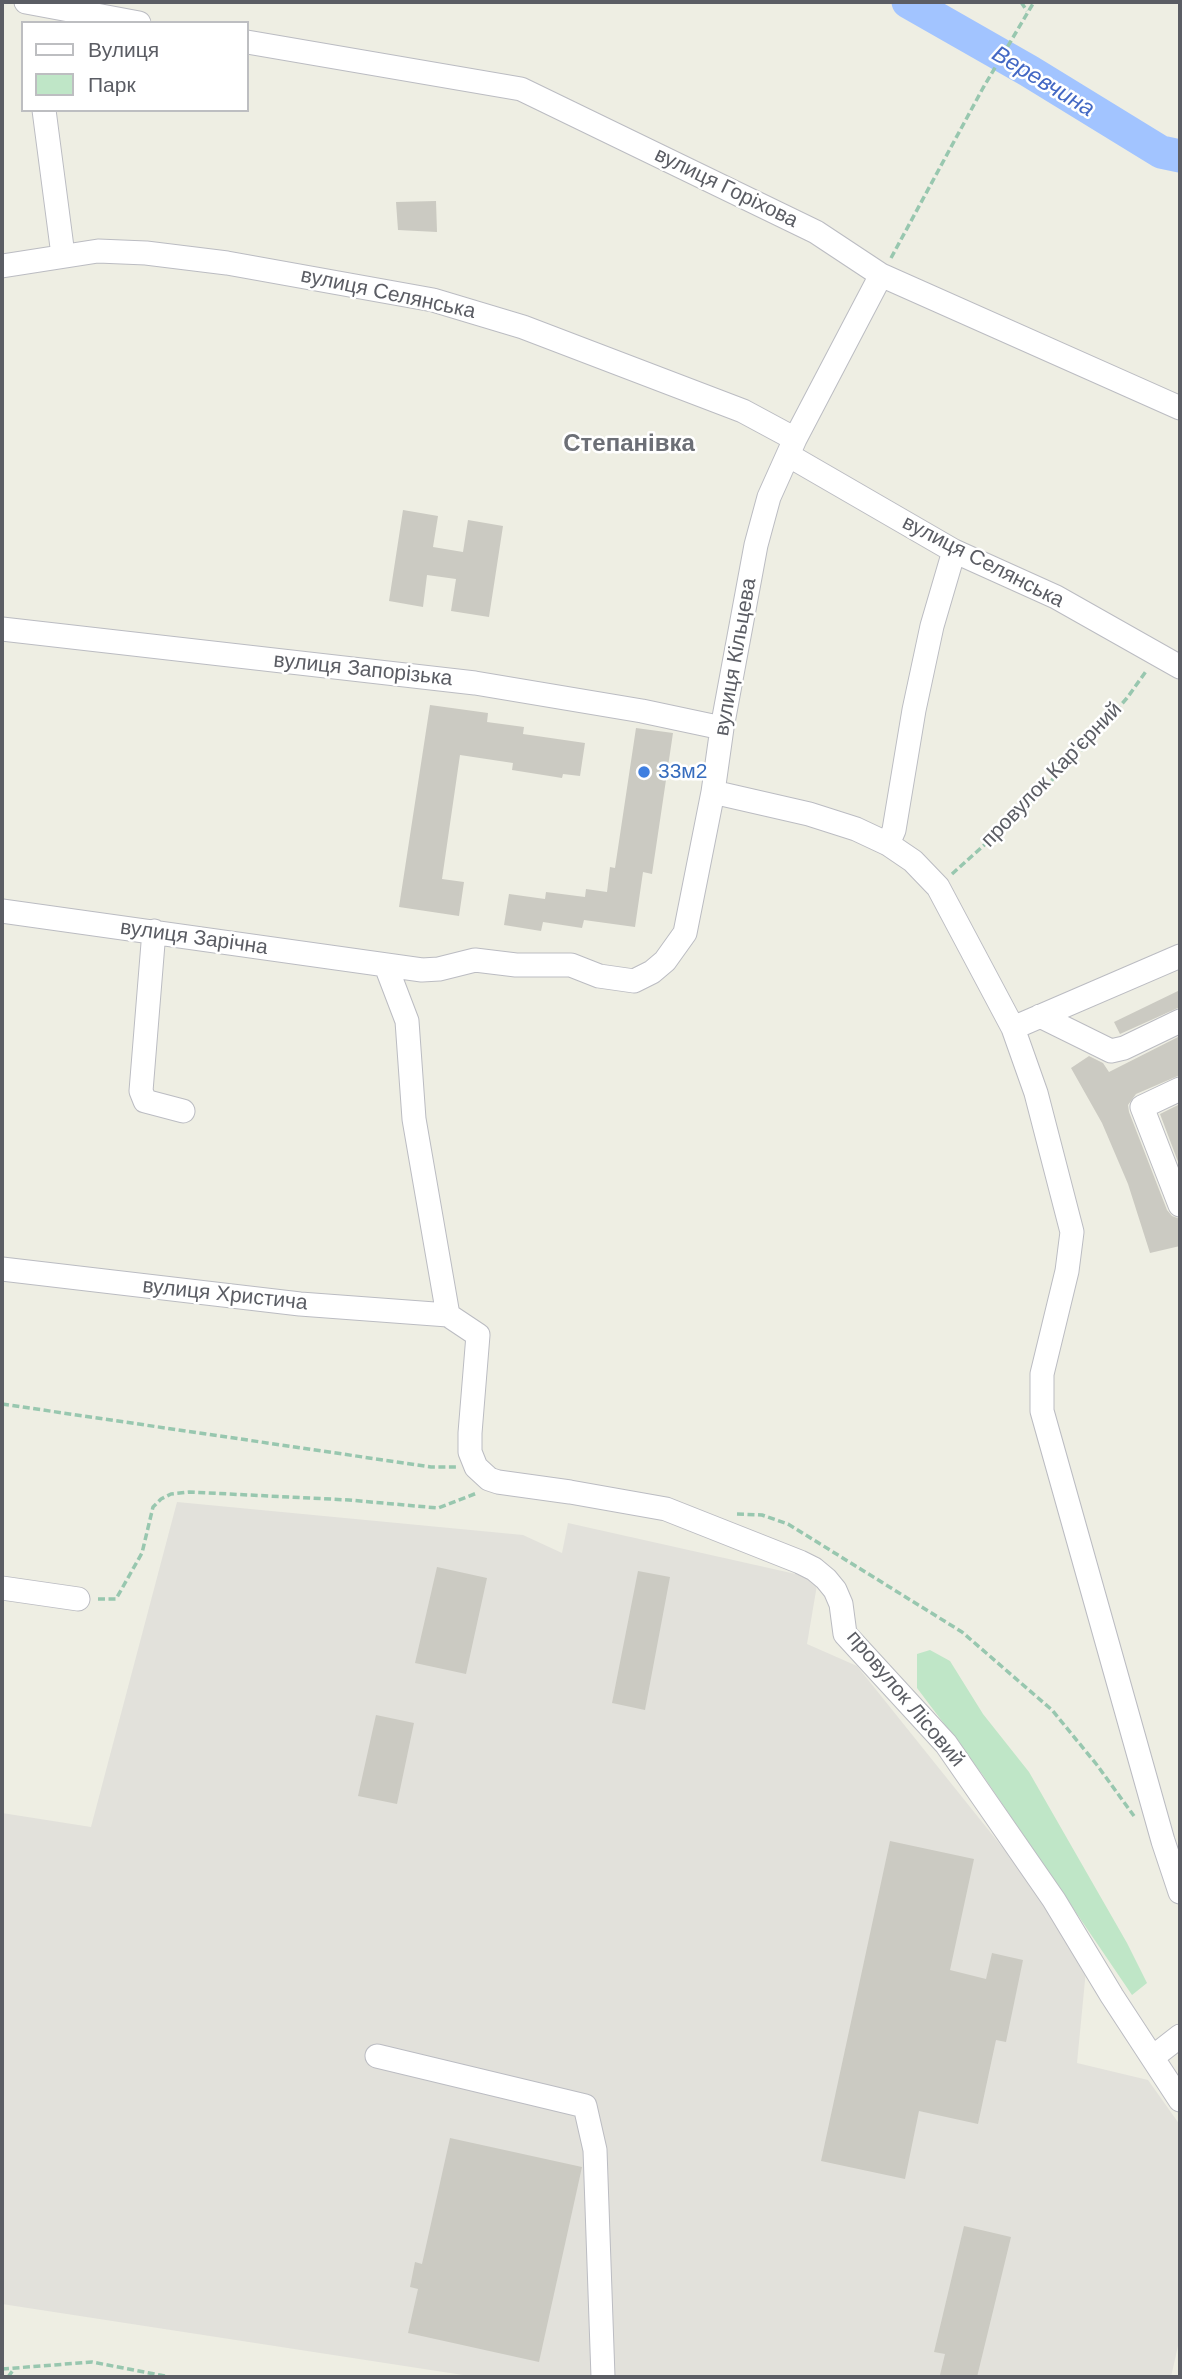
<!DOCTYPE html>
<html>
<head>
<meta charset="utf-8">
<style>
  body { margin:0 }
  #map { position:relative; width:1182px; height:2379px; overflow:hidden; background:#eeeee3; font-family:Helvetica,sans-serif }
  canvas { display:block }
  .frame { position:absolute; inset:0; border:4px solid #5b5d64; pointer-events:none }
  .legend { position:absolute; left:21px; top:21px; width:228px; height:91px; box-sizing:border-box; background:#fff; border:2px solid #bdbec1; margin:0; padding:9px 12px; list-style:none; font-size:21px; color:#5b5d64 }
  .legend li { display:flex; align-items:center; gap:14px; height:35px }
  .legend b { width:35px; border:2px solid #bdbec1 }
</style>
</head>
<body>
<div id="map">
<canvas width="1182" height="2379"></canvas>
<div class="frame"></div>
<ul class="legend">
<li><b style="height:9px;background:#fff"></b>Вулиця</li>
<li><b style="height:19px;background:#bfe6c7"></b>Парк</li>
</ul>
</div>
<script>
const c = document.querySelector('canvas').getContext('2d');
c.lineJoin = 'round';
function fill(path, color) { c.fillStyle = color; c.fill(path, 'evenodd'); }
const shape = rows => new Path2D(rows.map(r => 'M' + r).join(''));
function trace(path, color, width, dash) { c.strokeStyle = color; c.lineWidth = width; c.lineCap = dash ? 'butt' : 'round'; c.setLineDash(dash || []); c.stroke(path); }
function label(font, color, halo, rows, align = 'center') {
  c.font = font + ' Helvetica,sans-serif'; c.lineWidth = 5; c.setLineDash([]); c.textBaseline = 'middle'; c.strokeStyle = halo; c.fillStyle = color; for (const [text, x, y, turn = 0] of rows) {
    c.save(); c.translate(x, y); c.rotate((+turn || 0) * Math.PI / 180); c.textAlign = isNaN(turn) ? turn : align; if (halo) c.strokeText(text, 0, 0); c.fillText(text, 0, 0); c.restore();
  }
}
fill(shape([
  [177,1502,523,1535,562,1553,568,1523,818,1579,807,1644,857,1666,1047,1903,1086,1970,1077,2063,1148,2080,1180,2125,1180,2337,1171,2377,476,2377,2,2304,2,1813,91,1827]
]), '#e2e1db');
fill(shape([
  [930,1650,950,1661,983,1714,1029,1772,1127,1943,1147,1983,1132,1995,982,1774,917,1688,917,1654]
]), '#bfe6c7');
trace(shape([
  [908,2,1029,71,1161,152,1180,156]
]), '#a2c4ff', 33);
fill(shape([
  [436,201,437,232,398,230,396,202],
  [403,510,438,516,433,547,463,552,468,520,503,526,489,617,451,611,456,579,427,575,423,607,389,601],
  [430,705,488,713,487,722,524,727,523,734,585,743,580,776,563,774,562,778,512,770,513,763,460,755,442,879,464,882,459,916,399,907],
  [636,728,673,733,652,874,643,872,635,927,584,920,582,928,543,922,541,931,504,925,509,894,545,899,546,892,585,897,586,889,607,892,610,867,615,868],
  [1180,990,1180,1007,1120,1034,1114,1022],
  [1180,1036,1180,1075,1136,1094,1128,1105,1129,1112,1167,1210,1172,1216,1180,1219,1180,1246,1150,1253,1128,1184,1102,1123,1071,1068,1089,1056,1103,1063,1109,1072],
  [1180,1104,1180,1167,1160,1114],
  [437,1567,487,1578,466,1674,415,1663],
  [638,1571,670,1577,645,1710,612,1703],
  [376,1715,414,1723,397,1804,358,1796],
  [890,1841,974,1859,950,1970,986,1979,992,1953,1023,1960,1006,2042,996,2040,978,2124,919,2111,905,2179,821,2161],
  [450,2138,582,2167,539,2362,408,2333,418,2289,410,2287,415,2262,422,2264],
  [964,2226,1011,2237,977,2377,951,2377,940,2375,945,2354,934,2352]
]), '#cbcac2');
const minor = shape([
  [26,2,139,23],
  [247,42,521,89,816,232,881,275,1180,408],
  [44,110,63,255],
  [2,266,98,251,146,253,227,263,433,300,523,327,743,411,795,439],
  [788,455,954,551,1056,597,1180,667],
  [2,629,475,683,642,711,722,728],
  [713,792,809,814,856,829,888,844,913,861,938,887,1013,1028,1036,1093,1072,1232,1067,1271,1042,1374,1042,1411,1163,1841,1180,1892],
  [888,844,894,830,914,710,932,626,954,551],
  [2,911,422,970,439,969,475,960,516,965,571,965,599,976,634,981,652,972,665,961,685,933,713,792,722,728,756,545,769,497,795,439,881,275],
  [154,931,141,1091,145,1101,183,1111],
  [386,966,407,1021,414,1119,448,1315,478,1335,470,1433,470,1452,476,1467,489,1479,498,1482,570,1492,666,1509,800,1562,814,1569,826,1579,835,1590,841,1604,845,1634,946,1744,1054,1900,1112,1996,1180,2100],
  [1040,1016,1111,1051,1124,1048,1180,1021],
  [1013,1028,1180,956],
  [1180,1089,1142,1107,1180,1205],
  [2,1269,300,1304,448,1315],
  [2,1588,78,1599],
  [377,2056,585,2106,595,2150,603,2377],
  [1153,2057,1180,2036]
]);
trace(minor, '#bbbcc2', 25);
trace(shape([
  [1021,2,1027,11],
  [891,258,983,88,1034,2],
  [952,874,1012,820,1075,757,1127,698,1147,670],
  [2,1404,431,1467,457,1467],
  [737,1514,762,1515,788,1524,962,1632,1052,1710,1097,1765,1134,1816],
  [98,1599,116,1599,142,1553,153,1507,161,1499,171,1494,189,1492,349,1500,438,1508,477,1493],
  [2,2369,92,2362,170,2377],
  [8,2377,14,2369]
]), '#98c7af', 3.5, [7, 3.5]);
trace(minor, '#fff', 23);
for (const [x, y, r, color] of [
  [644,772,7,"#3f7fe0"]
]) { const dot = new Path2D(); dot.arc(x, y, r, 0, 2 * Math.PI); c.fillStyle = color; c.fill(dot); trace(dot, '#fff', 2.5); }
label('21px', '#5b5d64', '#fff', [
  ["вулиця Горіхова",726,188,26],
  ["вулиця Селянська",388,294,12],
  ["вулиця Селянська",983,562,27],
  ["вулиця Кільцева",736,657,-80],
  ["вулиця Запорізька",363,670,6],
  ["провулок Кар'єрний",1052,775,-46],
  ["вулиця Зарічна",194,938,8],
  ["вулиця Христича",225,1295,6],
  ["провулок Лісовий",905,1699,50]
]);
label('21px', '#366cbe', '#fff', [
  ["33м2",658,772]
], 'left');
label('italic 23px', '#4368c4', '#fff', [
  ["Веревчина",1043,82,31]
]);
label('bold 24px', '#6c6f76', '#fff', [
  ["Степанівка",629,444]
]);
</script>
</body>
</html>
